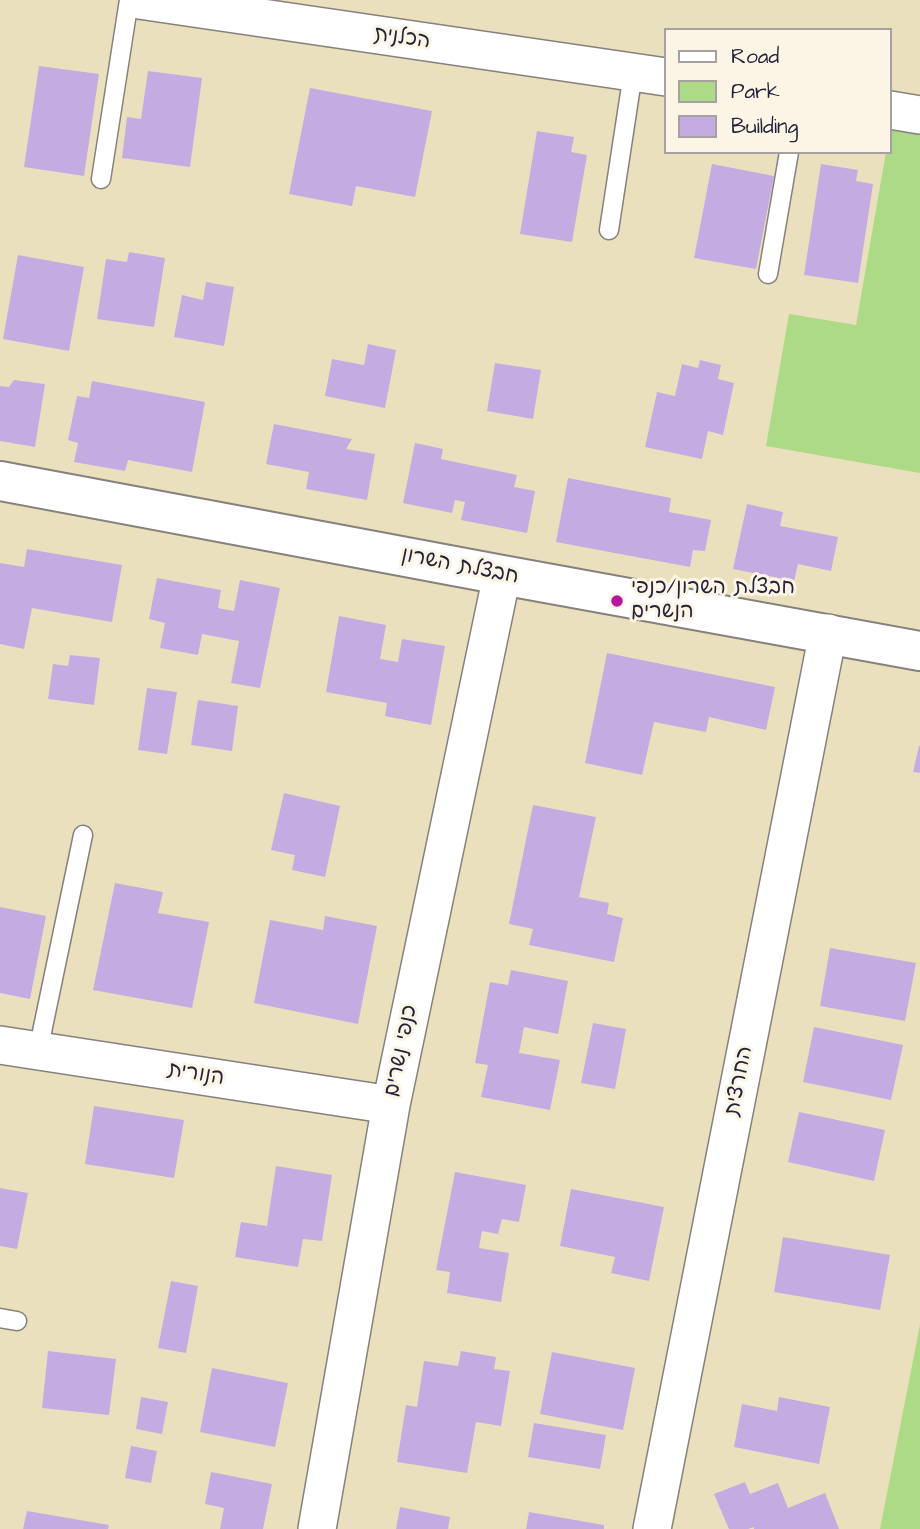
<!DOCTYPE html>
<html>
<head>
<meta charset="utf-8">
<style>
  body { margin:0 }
  #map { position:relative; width:920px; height:1529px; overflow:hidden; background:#ebe0bd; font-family:"Architects Daughter",sans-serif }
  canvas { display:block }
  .legend { position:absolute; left:664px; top:28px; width:228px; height:126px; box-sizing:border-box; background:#fcf5e5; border:2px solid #a5a1a1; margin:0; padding:9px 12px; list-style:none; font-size:21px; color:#22223b }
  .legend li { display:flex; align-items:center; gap:14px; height:35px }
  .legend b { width:35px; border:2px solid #a5a1a1 }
</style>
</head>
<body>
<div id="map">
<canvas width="920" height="1529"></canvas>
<ul class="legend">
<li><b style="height:9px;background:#fff"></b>Road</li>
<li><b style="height:19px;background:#adda87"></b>Park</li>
<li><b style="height:19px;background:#c4ace2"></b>Building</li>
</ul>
</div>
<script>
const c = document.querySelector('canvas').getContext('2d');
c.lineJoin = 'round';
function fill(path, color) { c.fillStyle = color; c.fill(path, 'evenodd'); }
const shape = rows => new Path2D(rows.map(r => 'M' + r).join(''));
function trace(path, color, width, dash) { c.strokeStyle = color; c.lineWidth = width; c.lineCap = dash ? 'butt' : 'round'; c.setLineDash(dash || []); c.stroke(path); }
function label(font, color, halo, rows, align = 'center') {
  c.font = font + ' "Architects Daughter","Playpen Sans Hebrew",sans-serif'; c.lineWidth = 6; c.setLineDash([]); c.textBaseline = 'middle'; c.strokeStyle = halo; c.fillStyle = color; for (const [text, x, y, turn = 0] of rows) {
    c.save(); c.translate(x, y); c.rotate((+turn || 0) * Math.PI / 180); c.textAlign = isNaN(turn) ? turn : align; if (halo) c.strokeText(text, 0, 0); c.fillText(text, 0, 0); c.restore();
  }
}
fill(shape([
  [890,126,920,131,920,473,766,446,789,314,856,325,886,152,890,152],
  [920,1323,920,1529,880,1529,919,1330]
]), '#adda87');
fill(shape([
  [39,66,99,74,84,176,24,167],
  [148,71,202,78,190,167,122,158,127,117,141,119],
  [310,88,432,111,415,197,356,186,352,206,289,194],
  [537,131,574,137,571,152,587,155,572,242,520,234],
  [712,164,774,176,756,269,694,258],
  [821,164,858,170,856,181,873,184,858,283,804,275],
  [129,252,165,258,154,327,97,319,106,259,127,262],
  [18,255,84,267,69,351,3,339],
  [206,282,234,287,224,346,174,337,182,295,203,300],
  [368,344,396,350,385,408,325,396,332,359,364,365],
  [700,360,721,365,718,379,734,383,723,435,708,431,702,459,645,447,657,392,675,396,682,364,698,368],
  [495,363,541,370,533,419,487,411],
  [14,380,45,384,35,447,0,441,0,386,9,387],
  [92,381,205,402,192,472,128,460,125,471,74,462,78,443,68,440,77,396,89,398],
  [274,424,352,439,346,449,375,454,367,500,306,489,309,472,266,464],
  [415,443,443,449,441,459,517,475,514,487,535,491,527,533,461,520,465,502,455,500,452,513,403,503],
  [568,478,671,498,669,512,711,520,705,551,693,550,690,567,556,542],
  [747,504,783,512,780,526,838,537,831,571,798,564,794,581,733,569],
  [27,549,122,565,112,622,32,608,24,649,0,644,0,563,24,567],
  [157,578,221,590,218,608,234,611,240,580,280,588,260,688,231,683,239,641,202,634,198,655,160,648,165,623,149,619],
  [339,616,386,625,380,659,398,662,402,639,445,646,431,725,385,716,387,703,326,692],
  [607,653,775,687,766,730,709,717,706,732,654,722,642,775,585,763],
  [70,655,100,658,94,705,48,699,53,664,68,666],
  [147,688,177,692,167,754,138,750],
  [198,700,238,706,232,751,191,745],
  [919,746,920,746,920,773,913,772],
  [284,793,340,806,325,877,292,870,295,855,271,850],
  [533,805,596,817,579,897,609,903,607,914,623,918,614,962,529,945,533,929,509,924],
  [115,883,163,892,158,913,209,922,192,1008,93,990],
  [0,907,46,916,30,999,0,993],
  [325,916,377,926,358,1024,254,1003,270,920,323,930],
  [830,948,916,963,905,1021,820,1006],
  [511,970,568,981,558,1034,524,1027,519,1053,560,1060,550,1110,481,1097,488,1065,475,1063,490,982,508,985],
  [593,1023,626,1029,615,1089,581,1083],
  [814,1027,903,1045,891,1100,803,1082],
  [94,1106,184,1120,174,1178,85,1164],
  [799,1112,885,1130,874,1181,788,1162],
  [276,1166,332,1175,322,1241,303,1239,298,1267,235,1257,241,1222,267,1226],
  [455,1172,526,1185,519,1222,502,1219,498,1234,482,1231,479,1248,509,1253,501,1302,447,1293,450,1272,436,1270],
  [0,1188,28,1193,17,1249,0,1246],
  [571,1189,664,1207,649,1281,611,1273,615,1257,560,1246],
  [783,1237,890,1255,880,1310,774,1292],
  [171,1281,198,1286,186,1353,158,1348],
  [48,1351,116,1359,109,1415,42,1408],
  [461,1351,496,1357,494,1369,510,1371,501,1426,476,1422,467,1473,397,1462,406,1405,417,1407,424,1361,458,1366],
  [552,1352,635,1368,623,1430,540,1414],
  [212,1368,288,1383,275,1447,200,1432],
  [141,1397,168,1402,162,1434,136,1429],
  [779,1397,830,1407,819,1464,734,1447,742,1404,777,1411],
  [534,1423,606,1435,600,1469,528,1457],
  [131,1446,157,1451,151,1483,125,1478],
  [211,1472,272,1484,263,1529,220,1529,224,1508,205,1504],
  [745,1482,750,1494,778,1483,788,1508,825,1493,839,1529,754,1529,754,1527,748,1529,729,1529,714,1494],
  [400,1507,450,1517,448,1529,396,1529],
  [27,1511,109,1525,108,1529,23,1529],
  [529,1512,604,1525,604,1529,526,1529]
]), '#c4ace2');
const service = shape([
  [101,179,129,0],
  [609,230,633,73],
  [768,274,789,152],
  [38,1051,83,835],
  [0,1318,17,1321]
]);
const minor = shape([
  [139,0,666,77],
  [890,110,920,115],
  [0,1045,391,1105],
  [317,1529,391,1105,502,575],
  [652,1529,828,633]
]);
const tertiary = shape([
  [0,481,502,575,920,651]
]);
trace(service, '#86817c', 21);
trace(minor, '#86817c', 40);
trace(tertiary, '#86817c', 42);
trace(service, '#fff', 18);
trace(minor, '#fff', 37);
trace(tertiary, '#fff', 38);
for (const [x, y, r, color] of [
  [617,601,7,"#b5179e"]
]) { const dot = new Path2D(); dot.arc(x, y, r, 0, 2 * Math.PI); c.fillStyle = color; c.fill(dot); trace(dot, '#fcf5e5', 2.5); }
label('21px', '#22223b', '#fcf5e5', [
  ["הכלנית",402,39,8],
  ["חבצלת השרון",460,567,11],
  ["כנפי נשרים",402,1051,-78],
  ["הנורית",196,1075,9],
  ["החרצית",740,1081,-79]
]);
label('21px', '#22223b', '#fcf5e5', [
  ["חבצלת השרון/כנפי",631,589],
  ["הנשרים",631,613]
], 'left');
</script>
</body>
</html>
